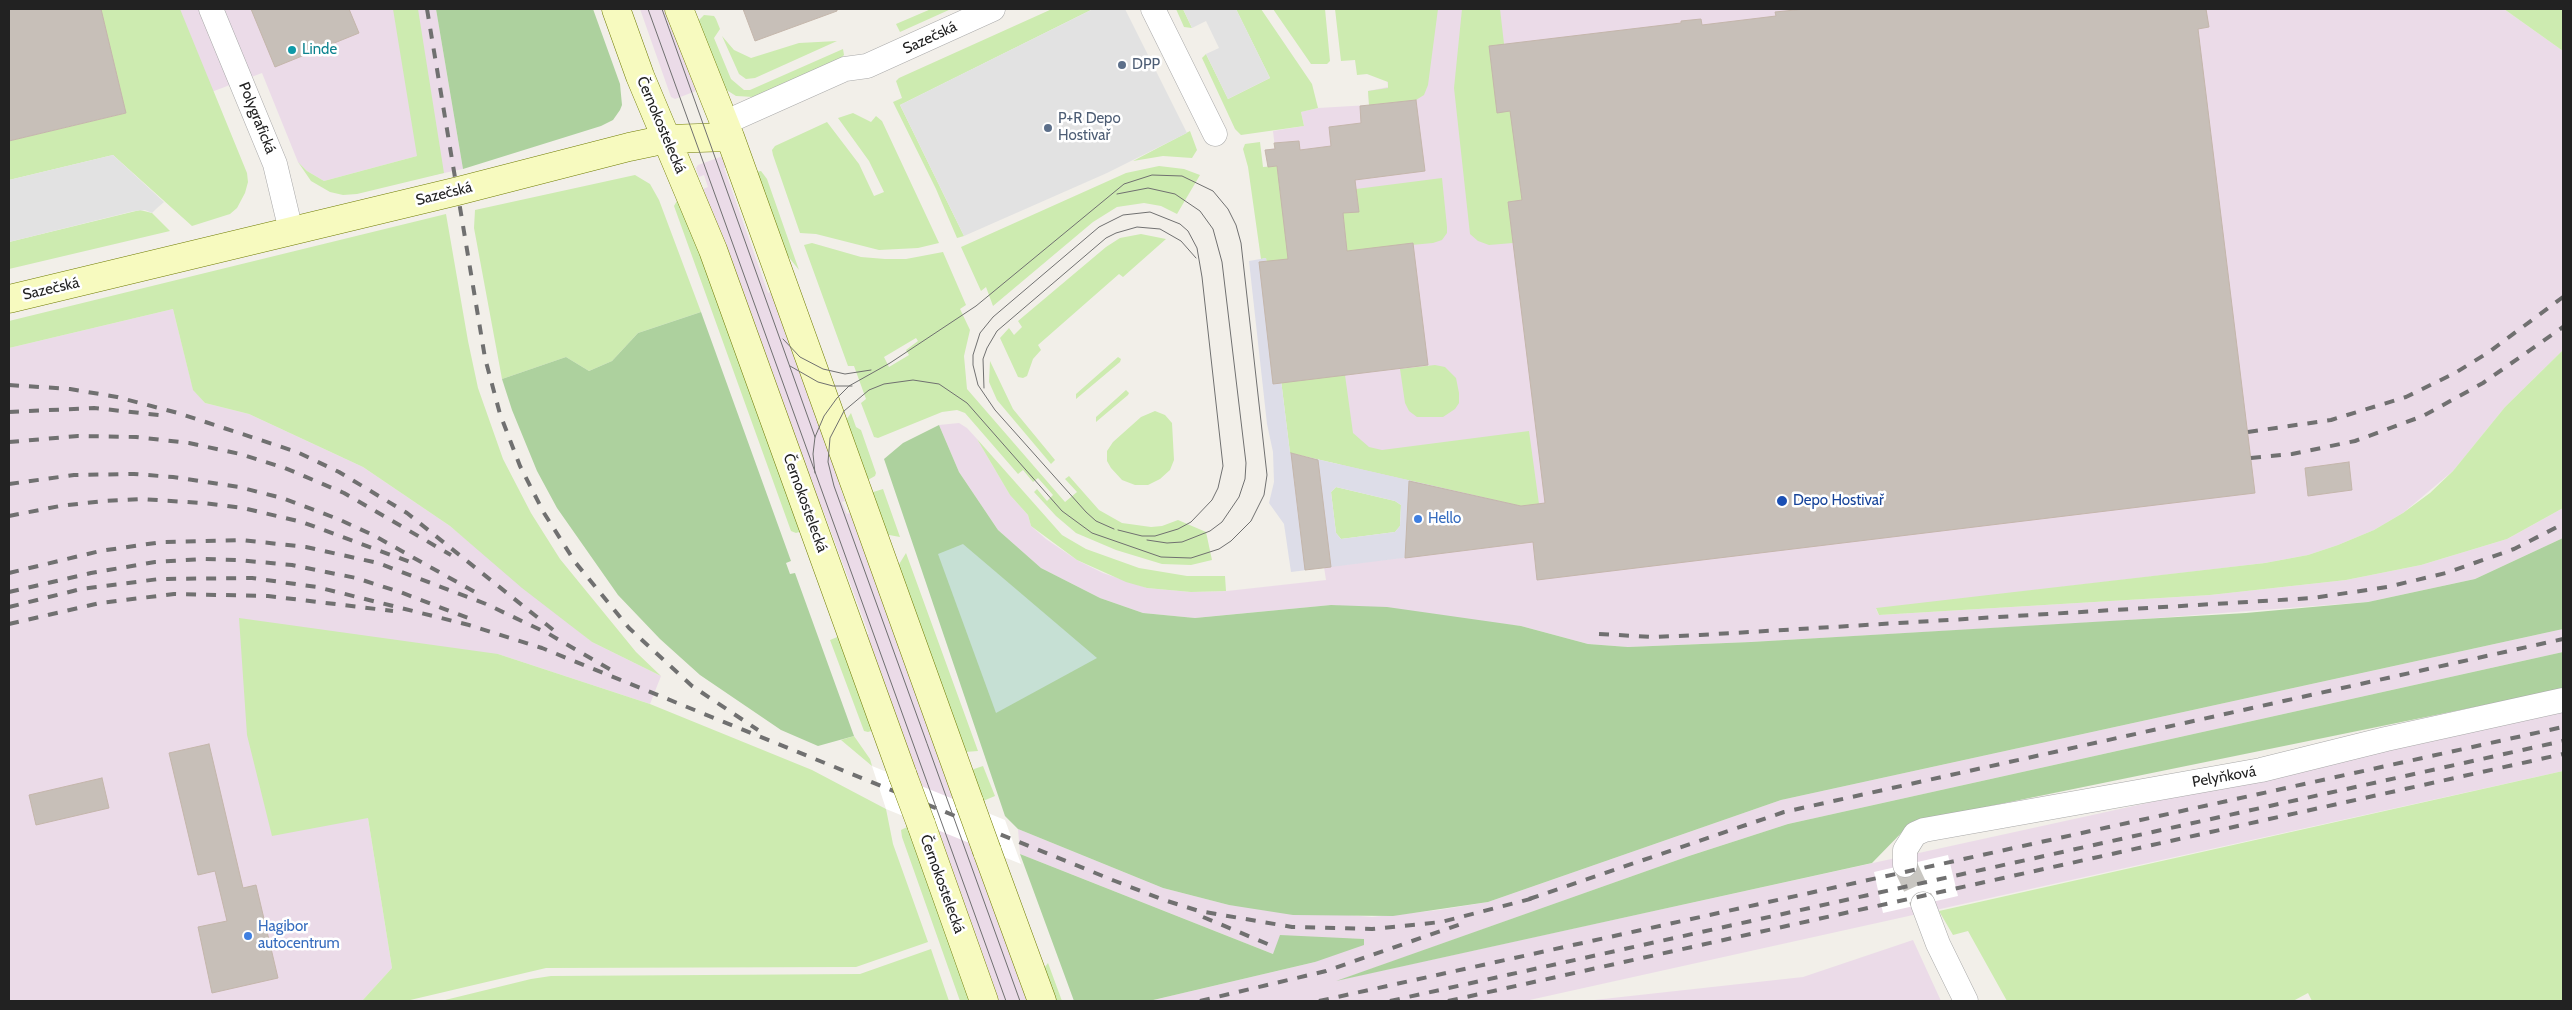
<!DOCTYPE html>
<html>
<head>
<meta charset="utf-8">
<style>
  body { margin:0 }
  #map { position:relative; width:2572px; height:1010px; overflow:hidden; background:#f2efe9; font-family:Cabin,sans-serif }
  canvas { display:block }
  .frame { position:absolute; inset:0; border:10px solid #222; pointer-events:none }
</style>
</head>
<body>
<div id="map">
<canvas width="2572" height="1010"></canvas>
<div class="frame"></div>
</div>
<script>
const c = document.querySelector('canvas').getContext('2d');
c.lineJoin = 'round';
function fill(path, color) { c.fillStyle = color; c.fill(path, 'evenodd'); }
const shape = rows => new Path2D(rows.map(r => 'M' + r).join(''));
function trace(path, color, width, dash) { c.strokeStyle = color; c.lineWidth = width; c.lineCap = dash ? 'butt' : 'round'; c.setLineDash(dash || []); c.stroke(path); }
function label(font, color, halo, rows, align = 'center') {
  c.font = font + ' Cabin,sans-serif'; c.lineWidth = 5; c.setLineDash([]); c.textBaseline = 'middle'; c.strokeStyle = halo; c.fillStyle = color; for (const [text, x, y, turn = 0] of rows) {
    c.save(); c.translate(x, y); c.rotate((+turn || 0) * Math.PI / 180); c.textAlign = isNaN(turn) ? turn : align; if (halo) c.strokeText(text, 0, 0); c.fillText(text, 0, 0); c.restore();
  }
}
fill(shape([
  [9,9,436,9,463,169,430,176,417,156,324,181,307,171,298,162,262,73,214,91,9,141],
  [640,9,669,9,697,87,696,91,675,99,671,97],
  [1392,9,2504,9,2563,51,2563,350,2505,407,2453,471,2403,513,2374,530,2338,545,2308,555,2265,563,1876,609,1879,615,2210,595,2346,580,2421,565,2507,539,2563,508,2563,538,2475,579,2368,602,2116,621,1751,642,1628,647,1588,644,1521,626,1331,605,1195,618,1143,613,1100,598,1041,568,998,530,959,472,939,425,959,423,967,428,977,439,1010,495,1028,515,1031,526,1046,539,1077,560,1103,573,1147,588,1191,592,1227,591,1326,580,1324,567,1532,542,1340,466,1286,241,1277,166,1268,167,1265,150,1275,148,1273,131,1304,126,1301,112,1318,108,1369,105,1368,91,1388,87,1383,48],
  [723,156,730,166,724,168,768,293,775,291,846,488,841,490,845,501,842,502,847,514,855,510,1029,1001,997,1001,877,668,862,636,869,634,823,510,817,512,703,189,708,187,704,175,699,177,696,168,698,165],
  [173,309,193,389,205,403,249,414,363,467,450,526,592,642,661,676,650,704,498,654,368,818,392,968,362,1001,9,1001,9,348],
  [2563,629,2563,652,1788,824,1689,856,1343,979,2563,712,2563,771,1525,1001,1149,1001,1315,962,1364,939,1316,938,1273,954,1020,854,1018,829,1163,888,1229,905,1372,917,1439,910,1488,902,1781,800],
  [1913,940,1941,1001,1585,1001,1803,977]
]), '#ebdbe8');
fill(shape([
  [101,9,180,9,247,173,248,182,245,193,237,208,230,214,192,226,113,155,9,180,9,141,126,113],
  [393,9,418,9,444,173,357,194,343,195,330,192,311,181,298,162,307,171,324,181,417,156],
  [931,9,951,9,900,32,896,24],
  [1052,9,1093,9,900,105,964,236,957,238,936,189,893,102,902,98,896,81,899,78],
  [1176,9,1183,9,1192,28,1184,27],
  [1236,9,1261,9,1312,84,1318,108,1301,112,1304,126,1241,135,1235,129,1202,58,1206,54,1228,99,1270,78],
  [1273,9,1325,9,1330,61,1327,64,1311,64],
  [1335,9,1438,9,1428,85,1424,95,1416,100,1369,105,1368,91,1388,88,1388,82,1367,74,1357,75,1355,60,1341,61],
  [1462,9,1500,9,1522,200,1508,202,1513,243,1489,245,1478,241,1470,234,1454,88],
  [2504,9,2563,9,2563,51],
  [704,15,714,16,716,19,720,29,714,38,731,79,744,90,750,90,843,49,844,55,840,59,754,97,736,96,725,89,697,22],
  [722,36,734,50,751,58,799,43,837,41,755,78,746,79,739,74],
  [853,113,871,122,876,116,882,121,939,243,918,248,879,250,816,234,800,233,773,155,772,150,775,146,827,122,859,164,874,196,884,192,869,161,838,118],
  [1190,131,1197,150,1192,158,1163,156,1133,161],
  [1260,142,1263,167,1277,166,1307,379,1345,375,1353,433,1369,447,1382,450,1529,431,1539,504,1521,506,1290,453,1266,258,1261,259,1248,167,1243,149,1245,144],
  [1159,166,1184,169,1200,175,1177,214,1161,206,1144,203,1117,207,1093,222,993,306,986,287,981,291,961,247,1126,173],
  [761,171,767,179,799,270,783,250,755,172],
  [635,175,650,184,659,200,701,312,638,333,612,361,589,371,566,357,502,379,474,228,475,210],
  [1442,178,1447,227,1447,233,1442,240,1433,243,1347,251,1343,213,1359,211,1356,189],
  [678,199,696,239,802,531,796,533,791,531,674,206],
  [140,210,152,213,170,231,9,269,9,242],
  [446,214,468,341,478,388,503,459,531,513,560,559,636,652,661,676,592,642,522,588,450,526,363,467,249,414,205,403,193,390,173,309,9,348,9,321],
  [1141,234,1166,239,1123,277,1119,274,1038,345,1041,350,1033,359,1027,376,1023,378,1018,377,1000,338,1009,328,1014,335,1022,327,1018,321,1106,247,1120,238],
  [812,243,861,257,885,259,906,259,943,252,966,305,960,309,970,330,964,356,967,389,1065,502,1077,492,1065,479,1069,476,1099,510,1122,523,1151,527,1162,526,1178,520,1206,532,1212,560,1191,565,1162,564,1116,550,1076,533,1056,516,1034,492,1037,489,1047,501,1053,495,1038,478,1033,482,1023,470,1018,474,965,413,957,410,942,412,878,438,874,437,861,403,866,399,854,366,848,366,804,245],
  [916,338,918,341,906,350,909,355,889,367,884,357],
  [2563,350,2563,508,2507,539,2421,565,2346,580,2210,595,1879,615,1876,608,2265,563,2308,555,2338,545,2374,530,2403,513,2430,493,2453,471,2505,407],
  [1118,357,1121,359,1120,362,1076,399,1076,394],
  [990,361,1013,409,1055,460,1051,464,997,400,989,382],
  [1435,365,1445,367,1456,378,1459,393,1459,403,1455,409,1443,417,1417,417,1409,411,1405,403,1400,369],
  [1126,390,1129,393,1128,395,1096,422,1096,417],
  [1155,411,1165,415,1172,423,1174,460,1170,470,1160,479,1148,485,1135,485,1122,480,1111,468,1107,461,1107,451,1113,442,1141,417],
  [851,413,856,427,861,430,876,473,875,476,866,481,844,423],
  [977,439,1062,535,1086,549,1139,568,1187,576,1225,576,1226,591,1191,592,1147,588,1126,582,1077,560,1031,526,1028,515,1010,495],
  [1336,487,1395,501,1401,505,1400,526,1395,532,1341,539,1336,533,1331,492],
  [883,489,900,537,884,534,870,493],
  [906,553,978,751,965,752,898,566],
  [239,618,498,654,650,704,812,770,886,809,893,844,928,942,856,967,546,968,406,1001,362,1001,392,968,368,818,272,836,247,735],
  [840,636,874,730,868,732,864,731,830,640],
  [854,736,870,759,872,766,841,740],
  [983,766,995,796,983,801,971,770],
  [2563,771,2563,1001,2312,1001,2308,993,2293,1001,2007,1001,1968,931,1953,935,1939,911],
  [909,826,972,1001,960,1001,902,837,901,830],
  [931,949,949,1001,441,1001,531,979,551,976,860,974],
  [1048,963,1062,1001,1053,1001,1042,971]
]), '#cdebb0');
fill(shape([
  [436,9,593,9,620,84,622,105,620,110,613,120,601,126,463,169],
  [701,312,791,561,786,563,790,574,795,573,854,736,818,746,781,730,700,675,660,639,618,595,557,508,537,471,512,410,502,379,566,357,589,371,612,361,638,333],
  [939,425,959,472,998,530,1041,568,1100,598,1143,613,1195,618,1331,605,1387,607,1521,626,1588,644,1628,647,1751,642,2246,613,2368,602,2475,579,2563,538,2563,629,1781,800,1488,902,1393,916,1293,915,1229,905,1163,888,1018,829,1005,816,884,459,903,443],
  [2563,652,2563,689,1912,822,1872,863,1336,981,1689,856,1788,824],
  [1020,854,1273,954,1280,935,1364,939,1364,945,1315,962,1149,1001,1074,1001]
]), '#add19e');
fill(shape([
  [963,544,1097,658,996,713,938,554]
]), '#c6e0d4');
fill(shape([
  [1093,9,1125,9,1187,133,1107,173,964,236,900,105],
  [1183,9,1236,9,1270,78,1228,99,1206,54,1219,48,1206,21,1192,28],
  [113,155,164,202,156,209,152,213,145,210,134,211,9,242,9,180]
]), '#e2e2e2');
fill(shape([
  [1266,258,1290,453,1521,506,1562,538,1291,572,1284,524,1269,503,1274,482,1273,452,1267,424,1249,261],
  [1294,476,1327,539,1302,542],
  [1336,487,1395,501,1401,505,1400,526,1395,532,1341,539,1336,533,1331,492]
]), '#dddde8');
fill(shape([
  [872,766,1005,820,1021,864,886,809],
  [1948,855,1958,896,1883,913,1874,872]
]), '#fff');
const building = shape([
  [9,9,101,9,126,113,9,141,9,9],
  [251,9,349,9,359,33,275,67,251,9],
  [743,9,837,9,837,11,755,41,743,9],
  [1805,9,2206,9,2209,27,2198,29,2255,493,1537,580,1533,542,1405,558,1409,481,1521,506,1545,503,1508,202,1522,200,1510,111,1497,113,1489,46,1681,23,1681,21,1701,19,1702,25,1776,16,1775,12,1805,9],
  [1416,100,1425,171,1355,180,1359,212,1343,213,1347,251,1413,243,1428,365,1273,384,1259,262,1288,259,1277,166,1268,167,1265,150,1275,149,1274,143,1299,141,1300,150,1331,146,1329,127,1361,123,1360,106,1416,100],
  [1291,453,1318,460,1331,567,1305,570,1291,453],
  [2349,462,2352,490,2308,496,2305,468,2349,462],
  [209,744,243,888,256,885,278,978,212,993,198,927,227,921,215,871,198,875,169,753,209,744],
  [102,778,109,808,36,825,29,795,102,778]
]);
fill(building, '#c7bfb8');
trace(building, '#c4b6ab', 1);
trace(shape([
  [1905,865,1923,904]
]), '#c8c6c1', 24, [24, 12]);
const street = shape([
  [211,9,275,164,291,231],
  [1153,9,1215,134],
  [724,123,845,69,867,66,993,9],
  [1905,865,1905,850,1915,834,1924,830,2261,770,2386,739,2563,700],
  [1923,904,1938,944,1966,1001]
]);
const secondary = shape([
  [616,9,640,76,713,250,903,776],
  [679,9,730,137,970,804],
  [9,299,458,191,629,147,667,139,730,137],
  [921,824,984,1001],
  [987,851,1042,1001]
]);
trace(street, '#a9a9a9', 25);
trace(secondary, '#707d05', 29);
trace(street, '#fff', 24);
trace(secondary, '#f7fabf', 28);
trace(shape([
  [648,9,1006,1001],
  [662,9,815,437],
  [1117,194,1148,188,1175,194,1200,211,1213,229,1222,262,1246,463,1245,479,1239,497,1222,522,1210,531,1182,542,1167,543,1147,540],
  [783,339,800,357,823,369,845,374,871,370],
  [790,366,818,382,833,386,852,386],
  [984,388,983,359,987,348,997,331,1106,238,1116,233,1137,227,1160,229,1181,241,1196,258],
  [815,473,813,454,815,437,824,416,837,398,849,386,890,363,976,306,1124,184,1152,175,1182,176,1213,191,1228,209,1236,225,1241,243,1267,475,1264,495,1251,521,1231,541,1219,549,1191,558,1161,557,1092,533,1062,511,967,403,939,384,913,380,884,384,869,390,844,411,830,438,828,462,834,486,1020,1001],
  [1114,529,1096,521,1086,512,995,410,978,385,973,365,973,355,980,333,993,317,1099,227,1123,215,1150,212,1180,224,1188,231,1197,248,1202,277,1223,466,1218,488,1212,500,1191,522,1178,529,1155,536,1142,536,1118,530]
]), '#707070', 1);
trace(shape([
  [427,9,485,358,500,414,520,466,544,513,575,562,629,628,692,686,758,730],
  [9,385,70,389,117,397,178,413,297,452,339,472,407,513,557,633],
  [9,412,94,408,168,416],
  [2248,432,2331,420,2406,397,2455,373,2489,352,2563,297],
  [9,442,78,436,136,437,189,443,240,454,285,468,344,493,451,555],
  [2251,458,2292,454,2355,441,2423,416,2483,383,2563,327],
  [9,484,74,475,134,474,173,477,239,487,282,498,338,519,373,535,482,596],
  [9,516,60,506,104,501,140,499,203,503,243,508,302,522,410,562],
  [9,573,100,551,162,542,242,540,306,547,378,563,486,604,549,634,618,674],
  [9,592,91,573,155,562,204,559,237,560,292,565,356,578,400,592,468,618],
  [9,607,81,589,159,579,252,578,317,587,469,625,542,648,1115,881,1164,900,1199,911,1292,927,1372,929,1441,922,1534,898],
  [9,624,100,603,174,594,268,596,393,611],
  [1599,634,1653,637,1700,635,2313,598,2387,587,2446,573,2514,549,2563,524],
  [1529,899,1784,812,2563,639],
  [1203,917,1270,945],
  [1200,1001,1326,971,1461,924],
  [1319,1001,2563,727],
  [1390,1001,2563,741],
  [1448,1001,2563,754]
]), '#707070', 4, [10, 10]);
const secondaryBridge = shape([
  [903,776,921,824],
  [970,804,987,851]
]);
trace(secondaryBridge, '#707d05', 29, []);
trace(secondaryBridge, '#f7fabf', 28);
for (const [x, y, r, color] of [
  [292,50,5,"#0f9aa8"],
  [1122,65,5,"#5c6f8a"],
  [1048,128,5,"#5c6f8a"],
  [1782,501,6,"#1a4fb4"],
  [1418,519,5,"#3f7fe0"],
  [248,936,5,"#3f7fe0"]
]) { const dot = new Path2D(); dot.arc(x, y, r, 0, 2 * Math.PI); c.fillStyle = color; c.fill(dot); trace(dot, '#fff', 2); }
label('15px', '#222', '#fff', [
  ["Sazečská",930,38,-25],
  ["Polygrafická",257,118,68],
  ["Černokostelecká",661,125,67],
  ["Sazečská",444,194,-14],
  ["Sazečská",51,289,-13],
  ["Černokostelecká",805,503,70],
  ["Pelyňková",2224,777,-10],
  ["Černokostelecká",942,884,70]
]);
label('15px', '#0d838f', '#fff', [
  ["Linde",302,50]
], 'left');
label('15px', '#4e5e75', '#fff', [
  ["DPP",1132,65],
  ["P+R Depo",1058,119],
  ["Hostivař",1058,136]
], 'left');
label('15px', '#164399', '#fff', [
  ["Depo Hostivař",1793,501]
], 'left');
label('15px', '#366cbe', '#fff', [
  ["Hello",1428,519],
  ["Hagibor",258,927],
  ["autocentrum",258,944]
], 'left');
</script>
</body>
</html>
